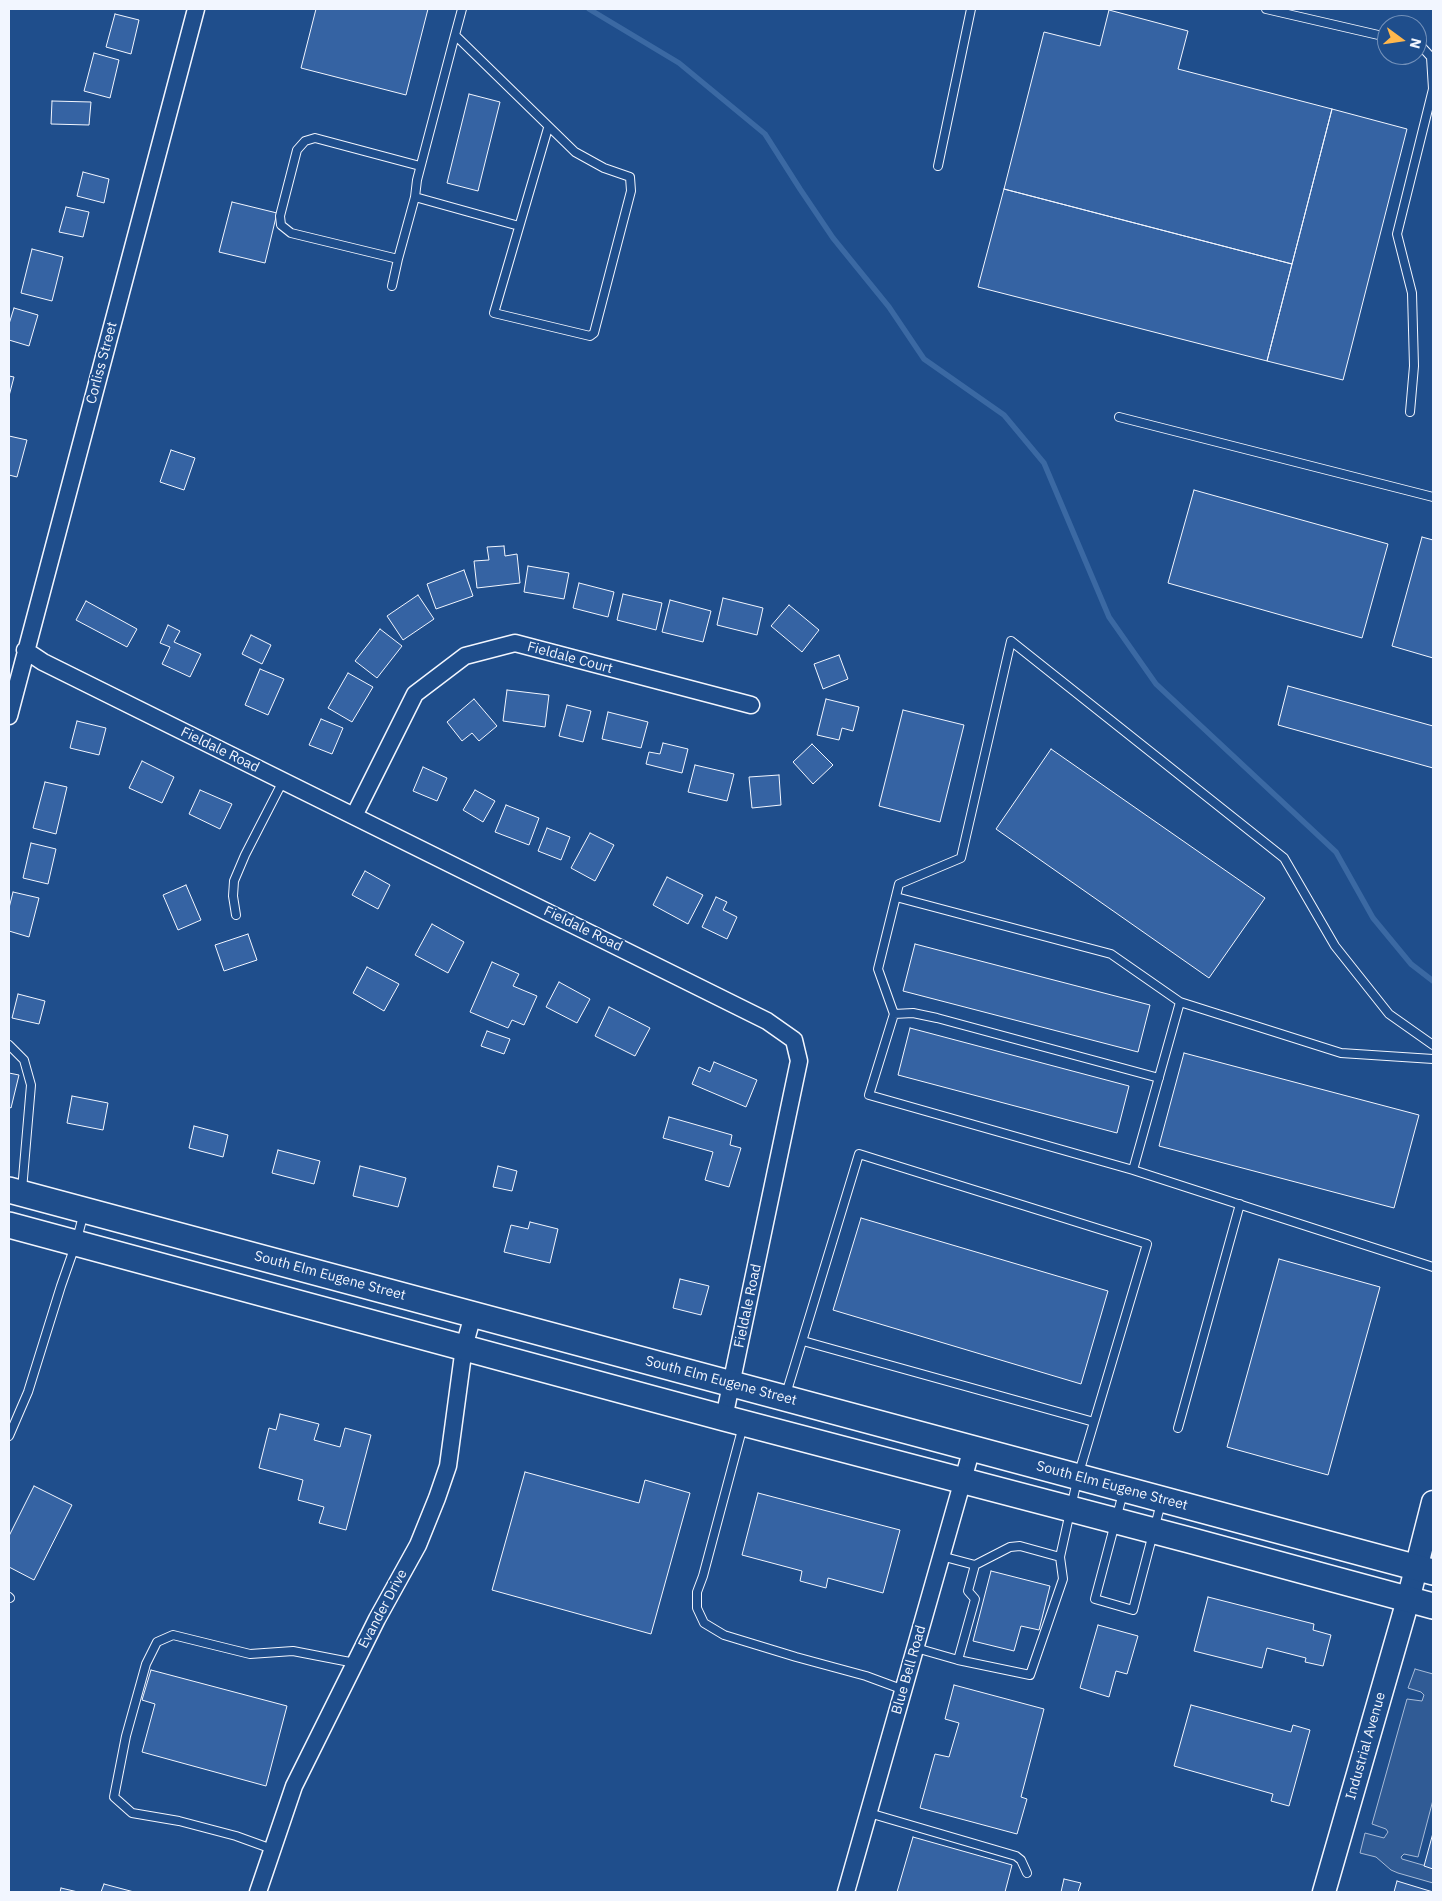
<!DOCTYPE html>
<html>
<head>
<meta charset="utf-8">
<style>
  body { margin:0 }
  #map { position:relative; width:1442px; height:1901px; overflow:hidden; background:#1f4e8c; font-family:"IBM Plex Sans",sans-serif }
  canvas { display:block }
  .frame { position:absolute; inset:0; border:10px solid #f2f6ff; pointer-events:none }
  .north { position:absolute; left:1377px; top:15px; width:50px; height:50px; box-sizing:border-box; background:#1f4e8c; border:1px solid #7391ba; border-radius:50%; rotate:104deg; font-size:14px; font-weight:700; line-height:20px; text-align:center; color:#f2f6ff }
  .north::after { content:''; display:block; margin:auto; width:18px; height:22px; background:#ffb74d; clip-path:polygon(50% 0,100% 100%,50% 72%,0 100%) }
</style>
</head>
<body>
<div id="map">
<canvas width="1442" height="1901"></canvas>
<div class="frame"></div>
<div class="north">N</div>
</div>
<script>
const c = document.querySelector('canvas').getContext('2d');
c.lineJoin = 'round';
function fill(path, color) { c.fillStyle = color; c.fill(path, 'evenodd'); }
const shape = rows => new Path2D(rows.map(r => 'M' + r).join(''));
function trace(path, color, width, dash) { c.strokeStyle = color; c.lineWidth = width; c.lineCap = dash ? 'butt' : 'round'; c.setLineDash(dash || []); c.stroke(path); }
function label(font, color, halo, rows, align = 'center') {
  c.font = font + ' "IBM Plex Sans",sans-serif'; c.lineWidth = 4; c.setLineDash([]); c.textBaseline = 'middle'; c.strokeStyle = halo; c.fillStyle = color; for (const [text, x, y, turn = 0] of rows) {
    c.save(); c.translate(x, y); c.rotate((+turn || 0) * Math.PI / 180); c.textAlign = isNaN(turn) ? turn : align; if (halo) c.strokeText(text, 0, 0); c.fillText(text, 0, 0); c.restore();
  }
}
const parking = shape([
  [1415,1669,1433,1674,1433,1800,1418,1857,1404,1854,1401,1857,1402,1859,1433,1868,1433,1883,1398,1873,1391,1870,1376,1857,1360,1853,1365,1833,1384,1838,1388,1832,1386,1829,1372,1824,1407,1699,1422,1701,1424,1695,1421,1692,1408,1688,1415,1669]
]);
fill(parking, '#305b95');
trace(parking, '#a8bbd7', 1);
trace(shape([
  [589,9,679,63,765,134,800,189,833,238,889,307,924,359,1004,415,1044,463,1109,617,1156,684,1336,852,1373,918,1411,964,1433,981]
]), '#3b69a3', 5.5);
const building = shape([
  [316,9,428,9,406,95,301,68,316,9],
  [1109,10,1188,31,1178,69,1332,109,1292,264,1004,189,1044,32,1100,46,1109,10],
  [115,14,139,20,131,54,106,47,115,14],
  [94,53,119,60,110,98,84,91,94,53],
  [469,94,500,102,478,191,447,183,469,94],
  [52,101,91,102,89,125,51,124,52,101],
  [1332,109,1407,129,1343,380,1267,361,1332,109],
  [83,172,109,179,104,203,77,196,83,172],
  [1004,189,1292,264,1267,361,978,287,1004,189],
  [232,202,277,213,265,263,219,252,232,202],
  [66,207,89,212,83,237,59,232,66,207],
  [32,249,63,257,52,301,21,293,32,249],
  [14,308,38,315,29,346,9,340,9,324,14,308],
  [9,376,14,377,9,396,9,376],
  [9,436,27,440,17,477,9,475,9,436],
  [171,450,195,458,184,490,160,482,171,450],
  [1194,490,1388,544,1362,638,1168,583,1194,490],
  [1422,537,1433,540,1433,658,1392,646,1422,537],
  [504,546,505,556,517,554,520,583,477,588,474,561,489,560,487,547,504,546],
  [528,566,569,573,564,599,524,592,528,566],
  [464,570,473,596,436,609,427,584,464,570],
  [579,583,614,592,608,617,573,608,579,583],
  [623,594,662,603,656,630,617,620,623,594],
  [418,595,434,619,403,640,387,616,418,595],
  [723,598,763,608,757,635,717,625,723,598],
  [670,600,711,611,703,642,662,632,670,600],
  [86,601,137,629,127,647,76,620,86,601],
  [789,605,819,630,802,652,771,626,789,605],
  [168,625,180,631,174,642,201,654,190,677,162,664,170,647,160,643,168,625],
  [380,629,402,646,377,678,355,661,380,629],
  [251,635,271,645,262,664,242,654,251,635],
  [839,655,848,679,823,689,814,664,839,655],
  [260,669,284,679,268,715,245,705,260,669],
  [348,673,373,687,352,722,328,708,348,673],
  [1288,686,1433,726,1433,768,1278,725,1288,686],
  [507,690,549,695,545,727,503,721,507,690],
  [474,699,497,726,479,741,472,733,462,741,447,722,474,699],
  [826,699,859,707,853,731,842,728,839,740,817,735,826,699],
  [567,705,591,711,583,742,559,736,567,705],
  [903,710,964,725,940,822,879,806,903,710],
  [608,712,648,722,641,748,602,739,608,712],
  [321,719,343,728,332,754,309,745,321,719],
  [77,721,106,728,99,755,70,748,77,721],
  [663,743,688,749,682,773,646,764,649,752,660,754,663,743],
  [812,744,833,765,813,784,793,762,812,744],
  [1051,749,1265,898,1209,978,996,829,1051,749],
  [142,761,174,777,162,803,129,788,142,761],
  [695,765,734,774,727,801,688,792,695,765],
  [423,767,447,778,437,801,413,791,423,767],
  [779,775,781,805,752,808,749,777,779,775],
  [45,782,67,787,56,834,33,828,45,782],
  [200,790,232,804,220,829,189,814,200,790],
  [475,790,495,801,483,822,463,810,475,790],
  [506,805,539,818,529,845,495,832,506,805],
  [547,828,570,837,561,860,538,851,547,828],
  [590,833,614,845,595,881,571,868,590,833],
  [31,843,56,849,48,884,23,878,31,843],
  [365,871,390,885,378,909,352,895,365,871],
  [667,877,703,895,688,924,653,905,667,877],
  [186,885,201,920,178,930,163,895,186,885],
  [13,892,39,898,29,937,9,931,9,908,13,892],
  [716,897,727,902,723,910,737,917,727,939,702,927,716,897],
  [432,924,464,942,448,973,415,955,432,924],
  [248,934,257,960,224,971,215,945,248,934],
  [915,944,1150,1005,1138,1052,903,991,915,944],
  [492,962,519,974,513,986,537,996,524,1025,512,1020,508,1028,470,1012,492,962],
  [367,967,399,984,384,1011,353,993,367,967],
  [559,982,590,999,577,1023,546,1007,559,982],
  [18,994,45,1001,39,1024,12,1018,18,994],
  [609,1007,650,1028,635,1056,595,1036,609,1007],
  [910,1028,1129,1086,1117,1133,898,1075,910,1028],
  [487,1031,510,1039,504,1054,481,1046,487,1031],
  [1184,1053,1419,1115,1394,1208,1159,1146,1184,1053],
  [714,1062,757,1080,746,1107,692,1084,699,1067,710,1072,714,1062],
  [9,1073,19,1075,11,1108,9,1107,9,1073],
  [72,1096,108,1103,103,1130,67,1123,72,1096],
  [669,1117,732,1135,730,1145,741,1148,729,1187,705,1180,713,1152,663,1138,669,1117],
  [194,1126,228,1135,223,1157,189,1148,194,1126],
  [278,1150,320,1161,314,1184,272,1173,278,1150],
  [360,1166,406,1178,398,1207,353,1196,360,1166],
  [498,1166,517,1171,512,1191,493,1187,498,1166],
  [861,1218,1108,1291,1081,1384,833,1310,861,1218],
  [530,1222,558,1229,550,1263,504,1252,511,1225,528,1229,530,1222],
  [1279,1259,1380,1287,1328,1475,1227,1447,1279,1259],
  [680,1279,709,1286,701,1315,673,1308,680,1279],
  [280,1414,319,1424,314,1440,340,1447,345,1428,371,1435,346,1530,319,1523,324,1507,298,1500,303,1480,259,1468,269,1428,276,1430,280,1414],
  [525,1472,639,1503,645,1480,690,1493,651,1634,492,1590,525,1472],
  [34,1486,72,1505,34,1580,9,1567,9,1536,34,1486],
  [758,1493,900,1530,883,1593,828,1578,826,1588,800,1581,802,1571,742,1555,758,1493],
  [991,1571,1050,1586,1039,1630,1021,1626,1014,1651,973,1641,991,1571],
  [1208,1597,1314,1624,1313,1630,1331,1635,1323,1666,1305,1662,1306,1658,1267,1648,1262,1668,1194,1651,1208,1597],
  [1098,1625,1138,1636,1127,1674,1116,1671,1109,1697,1080,1688,1098,1625],
  [151,1670,287,1706,266,1786,142,1752,155,1704,142,1700,151,1670],
  [954,1685,1044,1709,1021,1797,1027,1799,1017,1834,920,1808,935,1754,949,1757,959,1723,945,1719,954,1685],
  [1191,1705,1291,1732,1293,1725,1310,1730,1289,1806,1271,1801,1273,1794,1174,1766,1191,1705],
  [1433,1833,1433,1869,1424,1866,1433,1833],
  [913,1837,1012,1865,1005,1892,897,1892,913,1837],
  [1064,1879,1081,1883,1078,1892,1061,1892,1064,1879],
  [1397,1881,1433,1892,1394,1892,1397,1881],
  [104,1884,134,1892,101,1892,104,1884],
  [61,1888,78,1892,60,1892,61,1888]
]);
fill(building, '#3563a3');
trace(building, '#f2f6ff', 1);
const service = shape([
  [462,9,455,35,575,152,604,168,630,177,631,191,594,333,590,336,494,313,548,128],
  [1266,9,1387,37],
  [455,35,417,180,415,197,519,226],
  [938,166,971,9],
  [415,197,398,259,291,233,281,225,280,216,297,150,305,141,315,138,420,166],
  [392,286,398,259],
  [1410,412,1414,366,1412,293,1397,234,1433,89,1431,57,1420,45,1417,44],
  [1119,417,1433,497],
  [896,897,1111,954,1180,1002],
  [236,915,233,896,234,881,245,855,283,781],
  [894,1014,913,1013,937,1018,1159,1078],
  [9,1045,24,1060,31,1085,22,1190],
  [1433,1059,1341,1053,1180,1002,1133,1170,1433,1267],
  [1133,1170,869,1095,894,1014,878,969,899,884,961,858,1011,641,1284,858,1335,946,1389,1014,1433,1045],
  [803,1341,1094,1422],
  [786,1394,859,1154,1147,1244,1078,1476,1060,1557,1020,1546,1010,1547,975,1565,941,1556],
  [743,1426,703,1576,697,1592,697,1608,704,1623,724,1635,796,1657,866,1676,904,1690],
  [1178,1428,1240,1204],
  [9,1436,28,1392,61,1286,76,1243,84,1212],
  [1123,1493,1095,1599,1133,1610,1161,1503],
  [9,1597,10,1598],
  [916,1648,958,1660,975,1599,968,1591,975,1565],
  [958,1660,1030,1675,1063,1579,1060,1557],
  [869,1813,1016,1856,1021,1860,1027,1873],
  [272,1849,236,1836,179,1821,132,1813,114,1797,126,1736,146,1664,157,1642,173,1635,250,1654,293,1651,355,1663]
]);
const minor = shape([
  [25,650,43,662,767,1021,794,1040,799,1061,724,1418],
  [9,716,196,9],
  [354,816,415,694,465,656,515,643,751,705],
  [258,1892,294,1786,377,1619,418,1545,437,1498,448,1466,464,1347,473,1315],
  [846,1892,972,1448]
]);
const secondary = shape([
  [1324,1892,1408,1600,1433,1502]
]);
const primary = shape([
  [9,1190,1433,1572],
  [9,1225,724,1418,1189,1540,1433,1606]
]);
trace(service, '#f2f6ff', 10);
trace(minor, '#f2f6ff', 19);
trace(secondary, '#f2f6ff', 25);
trace(primary, '#f2f6ff', 28);
trace(service, '#1f4e8c', 8);
trace(minor, '#1f4e8c', 16);
trace(secondary, '#1f4e8c', 22);
trace(primary, '#1f4e8c', 25);
label('14px', '#f2f6ff', '#1f4e8c', [
  ["Corliss Street",102,363,-75],
  ["Fieldale Court",570,658,15],
  ["Fieldale Road",220,750,26],
  ["Fieldale Road",583,929,26],
  ["South Elm Eugene Street",330,1276,15],
  ["Fieldale Road",748,1306,-78],
  ["South Elm Eugene Street",721,1381,15],
  ["South Elm Eugene Street",1112,1486,15],
  ["Evander Drive",383,1609,-62],
  ["Blue Bell Road",909,1670,-74],
  ["Industrial Avenue",1366,1746,-74]
]);
</script>
</body>
</html>
